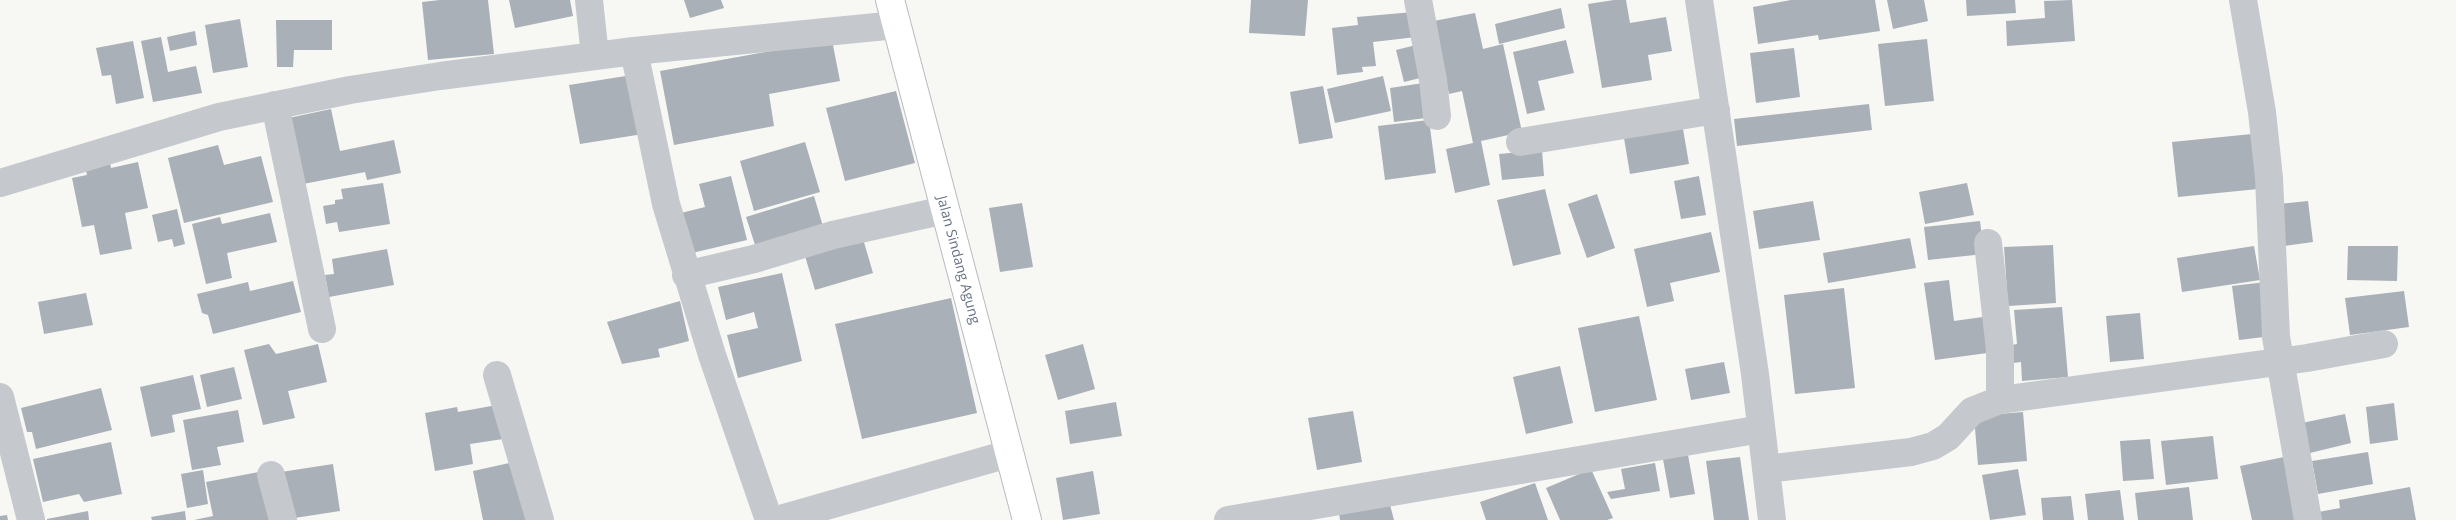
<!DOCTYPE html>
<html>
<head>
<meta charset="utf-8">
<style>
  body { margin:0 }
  canvas { display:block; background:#f7f7f4 }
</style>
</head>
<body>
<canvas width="2456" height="520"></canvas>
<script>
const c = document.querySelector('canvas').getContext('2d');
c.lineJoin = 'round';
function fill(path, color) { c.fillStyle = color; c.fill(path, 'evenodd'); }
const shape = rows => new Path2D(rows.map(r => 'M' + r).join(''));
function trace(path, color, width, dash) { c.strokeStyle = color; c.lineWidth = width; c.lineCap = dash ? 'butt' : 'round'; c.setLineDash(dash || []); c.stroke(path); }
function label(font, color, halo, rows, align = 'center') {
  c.font = font + ' "Open Sans",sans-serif'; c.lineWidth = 5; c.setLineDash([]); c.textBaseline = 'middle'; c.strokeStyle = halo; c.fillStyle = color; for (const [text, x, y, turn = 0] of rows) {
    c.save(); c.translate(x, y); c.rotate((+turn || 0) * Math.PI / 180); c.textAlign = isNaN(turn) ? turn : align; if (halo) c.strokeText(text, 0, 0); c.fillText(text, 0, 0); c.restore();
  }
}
fill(shape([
  [440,0,488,0,494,54,428,60,422,2],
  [509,0,570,0,573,16,515,28],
  [684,0,721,0,724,8,690,18],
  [1251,0,1308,0,1305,36,1249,33],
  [1614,0,1626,0,1630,23,1666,17,1672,51,1648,55,1652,80,1602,88,1588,4],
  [1791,0,1875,0,1880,31,1819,40,1818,35,1758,44,1753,7],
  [1887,0,1924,0,1928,21,1893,29],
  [1966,0,2015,0,2016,13,1967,16],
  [2072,0,2075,41,2007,46,2006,21,2045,18,2044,1],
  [1561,8,1565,28,1499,44,1495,24],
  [1413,12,1416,37,1373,42,1376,66,1362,67,1363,72,1337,75,1332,28,1358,25,1357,17],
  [1475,13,1483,49,1503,44,1522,132,1481,141,1490,185,1455,193,1446,149,1473,143,1462,91,1449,94,1434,21],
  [240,19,248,67,213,73,205,25],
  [276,20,332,20,332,50,294,50,293,67,277,67],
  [195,31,197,45,170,51,167,37],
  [161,37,168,72,196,66,202,93,153,102,141,41],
  [1927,39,1934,101,1885,106,1878,44],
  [832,40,840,81,769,94,774,126,674,145,660,71],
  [1566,40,1574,73,1538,81,1545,110,1527,114,1513,52],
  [133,41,144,98,116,104,111,75,102,76,96,48],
  [1416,45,1424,77,1404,82,1396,50],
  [1794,48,1800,97,1756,103,1750,53],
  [632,75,643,134,580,144,569,85],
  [1383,76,1391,111,1335,123,1327,89],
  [1430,82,1434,117,1394,122,1390,88],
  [1323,86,1333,138,1299,144,1290,92],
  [896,91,915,163,845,181,826,108],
  [1869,104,1872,130,1737,146,1734,119],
  [331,109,340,151,394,140,401,173,367,180,365,172,298,185,284,119],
  [1429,120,1436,173,1385,180,1378,126],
  [1682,123,1689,164,1630,174,1623,132],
  [2252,134,2258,189,2178,197,2172,142],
  [805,142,820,192,754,211,740,161],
  [218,145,224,165,261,156,273,202,184,223,168,158],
  [1542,150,1544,176,1502,180,1499,154],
  [109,157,111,168,138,162,148,208,125,213,132,249,100,255,94,225,82,227,72,178,87,175,84,162],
  [731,176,747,240,692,253,681,213,705,207,699,184],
  [1699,176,1706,215,1681,219,1674,181],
  [383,183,390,224,339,232,337,222,326,224,323,206,335,204,335,200,343,199,341,189],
  [1967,183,1974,215,1925,224,1919,192],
  [1545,189,1561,254,1513,266,1497,200],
  [1597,194,1615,248,1587,258,1568,204],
  [814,196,825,233,758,254,746,217],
  [1813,201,1820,240,1759,249,1753,211],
  [2308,201,2313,242,2284,246,2279,204],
  [1022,203,1033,267,1000,272,989,208],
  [177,209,185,244,174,247,172,239,158,242,152,215],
  [270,213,277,242,227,253,232,278,206,284,192,224,220,217,222,224],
  [1980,221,1984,254,1928,260,1924,227],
  [861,232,873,273,815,290,803,249],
  [1711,232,1720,272,1670,283,1674,301,1647,307,1634,249],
  [1910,238,1916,268,1828,283,1823,253],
  [2053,245,2056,303,2008,306,2004,247],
  [2254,246,2260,280,2182,292,2177,258],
  [2348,246,2398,246,2397,281,2347,280],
  [387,249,394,285,329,297,325,275,334,274,332,259],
  [782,273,802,361,738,378,727,335,758,328,754,312,726,320,718,287],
  [1949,280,1954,321,1990,316,1995,352,1935,360,1924,283],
  [293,281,301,312,213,334,208,315,202,313,197,294,248,282,250,291],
  [2266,282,2272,336,2239,340,2232,286],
  [1844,288,1855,388,1795,394,1784,295],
  [2404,291,2409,327,2350,335,2345,298],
  [86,293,93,325,44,334,38,302],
  [951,298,977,413,862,439,835,324],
  [680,301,689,341,658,349,660,357,622,364,607,322],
  [2062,307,2068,377,2022,381,2021,362,2013,363,2012,345,2017,344,2014,310],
  [2140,313,2144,359,2110,362,2106,316],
  [1639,316,1657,400,1595,412,1578,328],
  [269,344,276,354,318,344,327,382,288,391,295,418,263,425,244,350],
  [1083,344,1095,389,1058,400,1045,355],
  [1724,362,1730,393,1691,400,1685,369],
  [1560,366,1573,423,1526,434,1513,377],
  [234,367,242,399,207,407,200,375],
  [193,375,201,409,172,415,175,432,151,437,140,387],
  [101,388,112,430,36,449,32,432,27,432,21,408],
  [1116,402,1122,436,1070,444,1065,411],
  [2394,403,2398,440,2370,444,2366,407],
  [497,405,503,439,470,444,473,464,435,471,425,413,457,407,458,412],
  [238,410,244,442,217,447,221,465,192,470,183,420],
  [1353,411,1362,462,1317,470,1308,418],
  [2023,412,2027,461,1978,465,1974,416],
  [2345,414,2351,443,2310,453,2302,423],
  [2213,436,2218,479,2166,485,2161,441],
  [2150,439,2154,479,2123,481,2120,441],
  [111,442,122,494,84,502,79,494,43,502,33,459],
  [2368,452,2373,484,2318,494,2312,461],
  [1688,455,1695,494,1670,498,1663,459],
  [1740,457,1749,520,1714,520,1706,461],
  [2284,457,2295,520,2252,520,2240,466],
  [514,462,532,520,483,520,473,471],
  [1655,463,1660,491,1611,499,1607,492,1625,489,1621,469],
  [333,464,340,511,288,519,281,472],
  [1591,469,1613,518,1607,520,1560,520,1546,488],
  [2018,469,2026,515,1990,520,1982,475],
  [203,470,208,504,187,508,181,474],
  [264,471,274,520,194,520,213,516,206,482],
  [1093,471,1100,514,1063,520,1056,478],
  [1535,483,1548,520,1486,520,1480,502],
  [2189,487,2193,520,2138,520,2135,493],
  [2410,487,2416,520,2315,520,2313,513,2340,508,2339,500],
  [2120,490,2124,520,2088,520,2085,494],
  [2071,496,2074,520,2043,520,2041,498],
  [1389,501,1394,520,1340,520,1339,513],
  [88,511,89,520,47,520,47,519],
  [185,511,186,520,152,520,151,517],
  [7,515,8,520,0,520,0,516]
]), '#a9b0b7');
const major = shape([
  [890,0,1027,520]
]);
trace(major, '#b8bbc0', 30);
trace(shape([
  [589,0,595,56],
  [1418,0,1433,80,1437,116],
  [1699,0,1755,374,1772,520],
  [2243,0,2262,112,2269,178,2276,337,2308,520],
  [634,51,666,204,712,355,769,520],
  [275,105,322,329],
  [1520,142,1716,110],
  [0,183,219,117,350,90,440,76,634,51,896,25],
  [1988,243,2000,350,2000,400],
  [686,275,754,259,833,235,945,210],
  [497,375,540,520],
  [0,397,31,520],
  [1766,469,1911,452,1933,446,1948,437,1972,411,2000,400,2307,358,2384,344],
  [271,475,283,520],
  [777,520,1008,454],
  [1228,520,1761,429]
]), '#c5c8cc', 28);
trace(major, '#fff', 28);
label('14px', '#677385', '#fff', [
  ["Jalan Sindang Agung",958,260,75]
]);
</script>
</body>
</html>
